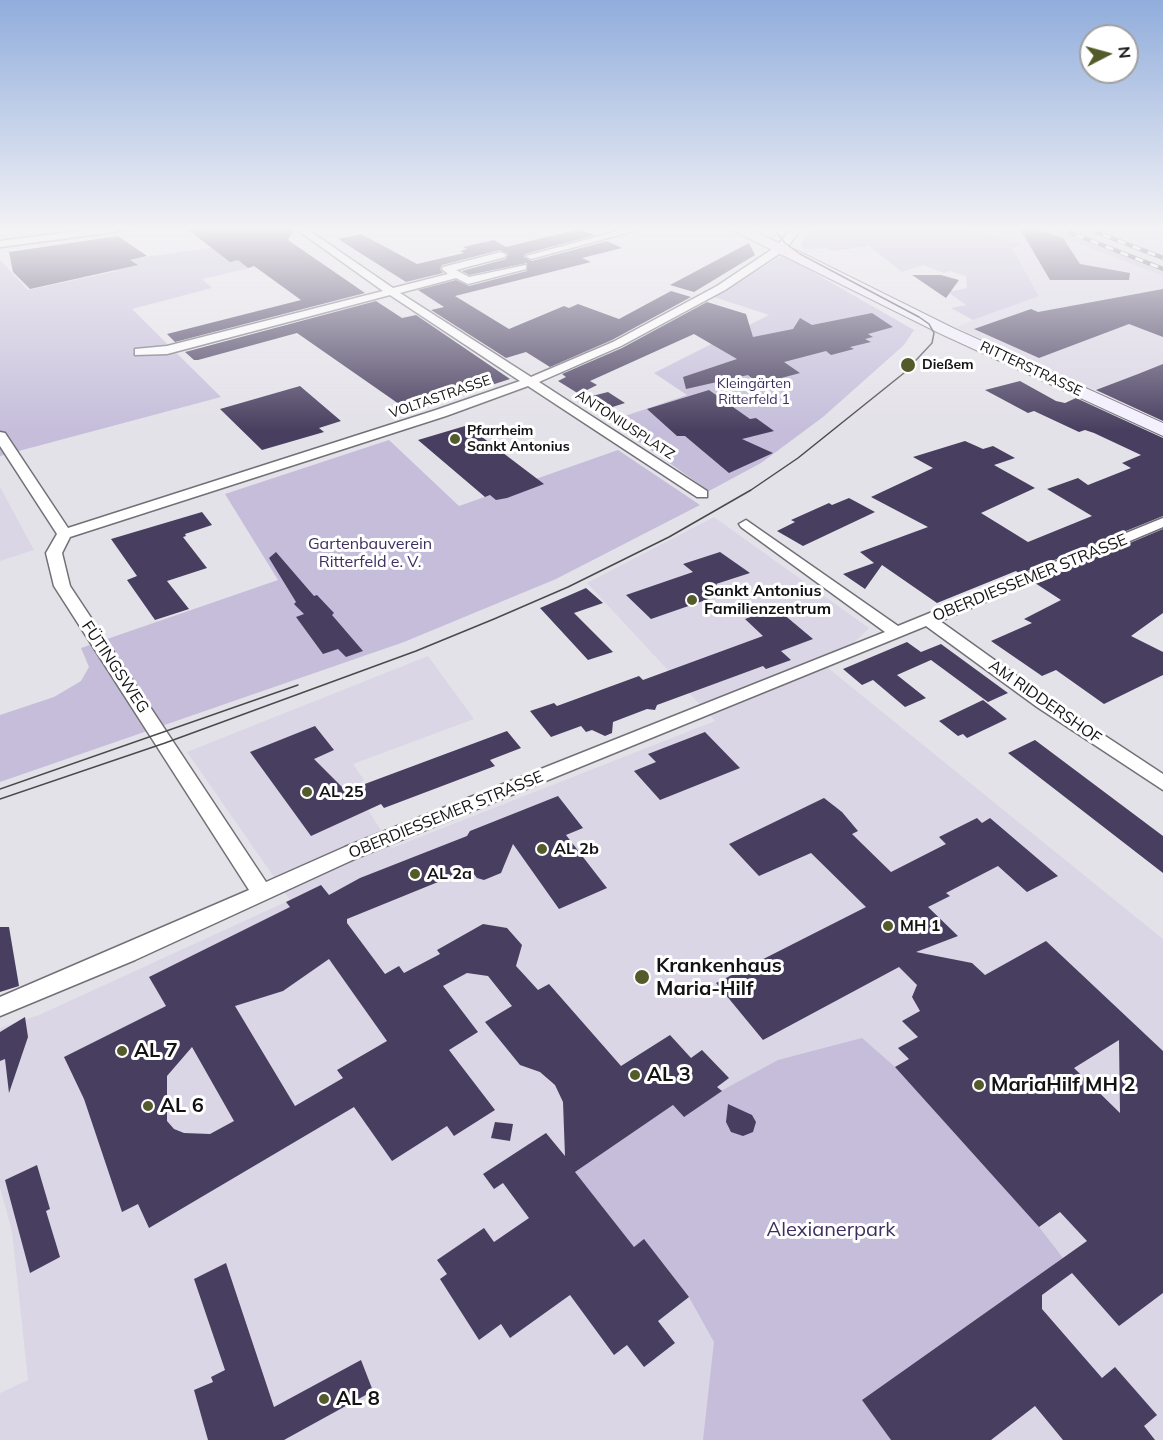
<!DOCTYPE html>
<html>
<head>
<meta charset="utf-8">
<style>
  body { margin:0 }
  #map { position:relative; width:1163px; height:1440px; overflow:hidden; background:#e4e2e9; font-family:Mulish,sans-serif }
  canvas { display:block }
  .north { position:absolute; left:1079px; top:24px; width:60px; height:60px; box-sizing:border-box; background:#fff; border:2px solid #a1a0a1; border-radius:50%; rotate:84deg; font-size:16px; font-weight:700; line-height:24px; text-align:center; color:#131214 }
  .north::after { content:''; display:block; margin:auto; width:21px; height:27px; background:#535b2a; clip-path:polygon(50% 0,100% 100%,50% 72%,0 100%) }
</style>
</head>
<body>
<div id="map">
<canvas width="1163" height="1440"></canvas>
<div class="north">N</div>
</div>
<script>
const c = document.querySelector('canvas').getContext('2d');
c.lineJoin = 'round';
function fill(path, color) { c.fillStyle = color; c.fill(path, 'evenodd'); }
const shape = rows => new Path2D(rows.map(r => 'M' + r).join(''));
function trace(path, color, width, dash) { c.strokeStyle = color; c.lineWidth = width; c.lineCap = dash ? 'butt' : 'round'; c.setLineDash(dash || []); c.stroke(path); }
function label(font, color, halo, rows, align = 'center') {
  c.font = font + ' Mulish,sans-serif'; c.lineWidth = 6; c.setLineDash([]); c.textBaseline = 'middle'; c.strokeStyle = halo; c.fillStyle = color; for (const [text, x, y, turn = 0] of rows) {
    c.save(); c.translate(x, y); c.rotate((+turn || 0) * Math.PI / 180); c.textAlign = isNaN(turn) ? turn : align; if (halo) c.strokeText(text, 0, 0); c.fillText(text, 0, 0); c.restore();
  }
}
fill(shape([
  [970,229,1163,229,1163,421,956,327,1039,295,1012,248,1021,245],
  [0,487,34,550,0,561],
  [714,517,869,628,828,668,1163,939,1163,1440,0,1440,0,1393,28,1380,12,1232,0,1187,0,1028,39,1015,290,900,187,752,428,656,474,719,353,764,364,780,355,789,392,848,715,721,587,583]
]), '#dad6e5');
fill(shape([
  [84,229,152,229,0,249,0,240],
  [812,229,970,229,1022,245,1012,248,1039,296,973,320,951,308,966,305,948,292,967,288,966,276,950,271,944,273,923,265,902,272,869,246,834,251,827,248,804,249,801,244],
  [1041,229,1053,229,1163,272,1163,276],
  [226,246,254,267,202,279,212,288,132,309,221,397,0,456,0,260,28,290,117,271,109,265,150,256],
  [783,255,914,330,904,345,823,417,761,463,709,491,610,421,687,395,654,373,769,315,714,297],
  [389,440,459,506,618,450,700,505,556,579,404,642,0,782,0,715,54,697,81,681,89,667,81,648,278,580,225,494],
  [862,1038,895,1067,1039,1227,1063,1258,862,1400,891,1440,703,1440,714,1342,689,1297,644,1240,634,1247,575,1172,673,1105,684,1117,721,1091,778,1060]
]), '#c5bdda');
fill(shape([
  [187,229,294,229,288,240,365,293,175,342,167,334,301,300,254,266,248,268,238,260,230,262],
  [579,229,595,235,525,254,524,257,532,261,607,241,622,248,582,258,591,262,455,296,509,329,564,306,569,308,578,304,619,319,671,291,691,297,612,340,550,367,526,352,506,358,431,310,444,307,418,290,456,280,469,286,527,271,527,263,469,275,462,271,506,259,508,254,500,250,442,265,440,269,443,273,406,282,338,239,361,234,417,264,464,253,460,251,467,249,463,247,494,240,506,247],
  [1020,229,1036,229,1063,238,1080,264,1130,273,1129,280,1050,280],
  [118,236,147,256,130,260,138,265,30,289,13,272,9,252],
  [749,243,755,255,694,292,670,285],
  [912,275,941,275,959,280,946,298],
  [1163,289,1163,337,1129,324,1039,358,974,329,1031,309,1038,312],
  [376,301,402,318,416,315,510,379,442,401,433,394,399,404,297,333,198,360,194,360,185,352],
  [707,302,746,314,753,337,793,329,800,318,812,325,872,313,893,327,868,334,873,337,865,339,871,342,850,347,854,349,831,355,826,351,784,362,800,373,759,384,748,375,686,389,683,377,737,359,694,334,590,381,597,385,579,394,558,381,566,377,562,374,622,348],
  [1163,364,1163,421,1096,390,1138,374],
  [1020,381,1056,401,1065,403,1076,398,1163,438,1163,516,1020,574,1016,571,937,603,882,565,865,589,843,574,874,563,860,552,928,527,871,497,933,468,913,457,965,441,983,449,993,446,1015,458,994,465,1035,488,981,513,1028,542,1092,516,1047,489,1078,478,1088,485,1131,468,1122,463,1141,455,1094,433,1085,430,1079,432,1034,411,1028,413,985,390],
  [300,386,341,421,319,428,324,432,262,450,220,409],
  [709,390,750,419,756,418,774,431,742,439,773,453,729,473,685,436,677,436,647,409],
  [608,392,625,403,603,410,584,398],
  [465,426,482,437,544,484,507,498,496,500,490,495,485,497,418,440],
  [849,498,875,512,803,546,777,531,795,522,791,520,829,503,832,505],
  [202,512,212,525,185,534,186,536,183,537,207,568,167,581,189,609,155,620,127,580,137,576,111,539],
  [1163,529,1163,613,1131,636,1163,652,1163,675,1104,704,1056,670,1042,676,991,641,1032,623,1024,619,1061,600,1035,583],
  [276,552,314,596,317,595,334,613,332,615,363,651,346,657,338,649,323,654,296,617,304,614,294,604,296,602,269,558],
  [720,552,750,573,716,584,726,593,651,619,626,595,693,572,683,564],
  [586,588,603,603,574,613,613,652,588,660,540,608],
  [776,608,813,639,781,651,791,660,766,669,763,666,657,705,655,710,647,709,613,722,612,733,605,736,592,730,586,732,581,726,551,737,530,711,554,703,557,706,639,676,643,680,763,636,745,619],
  [907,642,921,652,941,644,1008,693,988,702,931,660,897,675,926,698,905,707,873,680,862,685,843,669],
  [983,700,1007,719,967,738,963,734,958,736,939,721],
  [315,726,334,750,314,759,346,791,507,731,521,748,490,760,495,766,384,808,381,804,311,836,250,752],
  [705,732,740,768,660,800,634,771,656,762,648,754],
  [1035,740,1163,836,1163,873,1008,753],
  [558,796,583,828,566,835,607,888,559,909,513,844,501,873,484,880,477,878,470,869,347,919,347,923,385,974,399,966,404,973,440,954,437,950,483,924,507,928,522,945,516,966,538,990,549,984,621,1066,670,1035,691,1058,702,1050,729,1078,717,1087,722,1091,684,1117,673,1105,575,1172,634,1247,644,1239,689,1297,658,1321,675,1343,644,1367,627,1345,614,1355,570,1295,510,1338,501,1324,479,1340,440,1279,447,1274,437,1260,484,1228,494,1242,529,1218,503,1183,494,1189,483,1174,546,1133,565,1156,563,1102,555,1085,540,1072,520,1065,485,1022,512,1006,488,976,467,973,443,986,478,1032,449,1050,495,1110,454,1136,447,1126,392,1161,354,1107,149,1228,138,1204,122,1212,84,1099,64,1057,166,1006,149,977,290,907,286,902,321,885,329,895,360,878,467,836,470,831],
  [329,959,387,1041,337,1070,343,1078,295,1106,235,1006,283,991],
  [192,1047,234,1121,210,1134,184,1133,174,1129,167,1121,167,1076],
  [824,798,842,812,858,831,852,834,891,872,946,844,939,837,977,818,982,823,990,818,1058,876,1027,892,998,866,946,893,950,896,928,907,958,936,916,952,972,963,985,975,1046,941,1163,1051,1163,1293,1119,1326,1072,1273,1042,1295,1042,1309,1102,1378,1115,1367,1157,1415,1144,1426,1155,1440,1063,1440,1035,1406,991,1440,891,1440,862,1400,1087,1241,1060,1212,1039,1227,895,1067,909,1059,898,1048,918,1037,902,1021,920,1011,912,997,917,985,899,967,763,1040,716,983,866,907,811,853,759,876,729,844],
  [1119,1040,1120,1113,1074,1068],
  [0,927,9,927,19,986,0,992],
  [25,1017,28,1037,9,1093,5,1059,0,1061,0,1032],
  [728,1104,752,1115,756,1122,753,1132,743,1136,731,1132,726,1122],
  [495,1122,513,1124,510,1141,491,1138],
  [37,1165,50,1209,46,1211,60,1257,30,1273,5,1180],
  [226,1263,274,1407,361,1360,373,1391,284,1440,208,1440,194,1390,213,1382,211,1377,225,1370,194,1279]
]), '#483e5f');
const street = shape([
  [92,229,119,229,114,232,0,247,0,241,92,229],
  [296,229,307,229,393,288,448,274,442,269,443,267,501,252,506,255,505,257,456,270,469,277,526,265,526,269,468,284,456,278,400,293,531,377,613,342,717,286,777,246,791,229,801,229,785,250,725,290,621,346,539,382,707,491,707,497,697,497,528,386,446,416,70,537,62,553,70,586,266,882,345,847,885,632,741,527,739,524,746,520,898,626,1163,518,1163,527,940,621,1049,699,1163,774,1163,790,1037,707,926,626,359,857,135,960,0,1016,0,997,249,890,54,586,46,553,57,534,0,446,0,432,5,433,68,528,436,410,520,381,390,295,167,354,135,355,135,349,167,346,383,291,296,229],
  [625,229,641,229,531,259,526,256,625,229]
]);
const secondary = shape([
  [730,229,748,229,802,253,953,328,1163,423,1163,436,941,334,730,229]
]);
trace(street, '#727076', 3);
trace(secondary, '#727076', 2);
fill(street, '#fff');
fill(secondary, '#f4f0fe');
trace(shape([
  [0,789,298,685],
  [0,799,165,743,416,651,494,619,568,587,669,537,751,490,798,458,904,373,932,343,934,333,929,324,919,317,800,254,785,243,774,229]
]), '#4a494c', 1.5);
const rail = shape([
  [1061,229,1163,269],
  [1088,229,1163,258]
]);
trace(rail, '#4a494c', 4.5);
trace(rail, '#fff', 3, [8]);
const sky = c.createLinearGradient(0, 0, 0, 431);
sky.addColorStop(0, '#90addc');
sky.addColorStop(0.53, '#f3f2f5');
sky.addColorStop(1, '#f3f2f500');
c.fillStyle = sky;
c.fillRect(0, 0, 1163, 431);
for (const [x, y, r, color] of [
  [908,365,8,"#535b2a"],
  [455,439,6,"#535b2a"],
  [692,600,6,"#535b2a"],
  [307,792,6,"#535b2a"],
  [542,849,6,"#535b2a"],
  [415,874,6,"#535b2a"],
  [888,926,6,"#535b2a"],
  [642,977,8,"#535b2a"],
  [122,1051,6,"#535b2a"],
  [635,1075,6,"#535b2a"],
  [979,1085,6,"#535b2a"],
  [148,1106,6,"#535b2a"],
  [324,1399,6,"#535b2a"]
]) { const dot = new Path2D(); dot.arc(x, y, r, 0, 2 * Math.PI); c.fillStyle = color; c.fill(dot); trace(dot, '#fff', 2); }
label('bold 14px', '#131214', '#fff', [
  ["Dießem",922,365],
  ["Pfarrheim",467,431],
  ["Sankt Antonius",467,447]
], 'left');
label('14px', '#131214', '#fff', [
  ["RITTERSTRASSE",1031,369,25],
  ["VOLTASTRASSE",440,397,-19],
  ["ANTONIUSPLATZ",625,425,33]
]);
label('14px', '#3e2d5f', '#fff', [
  ["Kleingärten",754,384],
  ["Ritterfeld 1",754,400]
]);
label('16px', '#3e2d5f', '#fff', [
  ["Gartenbauverein",370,544],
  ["Ritterfeld e. V.",370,562]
]);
label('16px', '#131214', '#fff', [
  ["OBERDIESSEMER STRASSE",1030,578,-22],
  ["FÜTINGSWEG",115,667,56],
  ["AM RIDDERSHOF",1045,702,35],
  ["OBERDIESSEMER STRASSE",446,815,-22]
]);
label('bold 16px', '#131214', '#fff', [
  ["Sankt Antonius",704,591],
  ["Familienzentrum",704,609],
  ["AL 25",319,792],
  ["AL 2b",554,849],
  ["AL 2a",427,874],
  ["MH 1",900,926]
], 'left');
label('bold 20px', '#131214', '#fff', [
  ["Krankenhaus",656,966],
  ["Maria-Hilf",656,989],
  ["AL 7",134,1051],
  ["AL 3",647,1075],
  ["MariaHilf MH 2",991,1085],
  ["AL 6",160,1106],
  ["AL 8",336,1399]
], 'left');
label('20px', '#3e2d5f', '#fff', [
  ["Alexianerpark",831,1230]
]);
</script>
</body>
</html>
